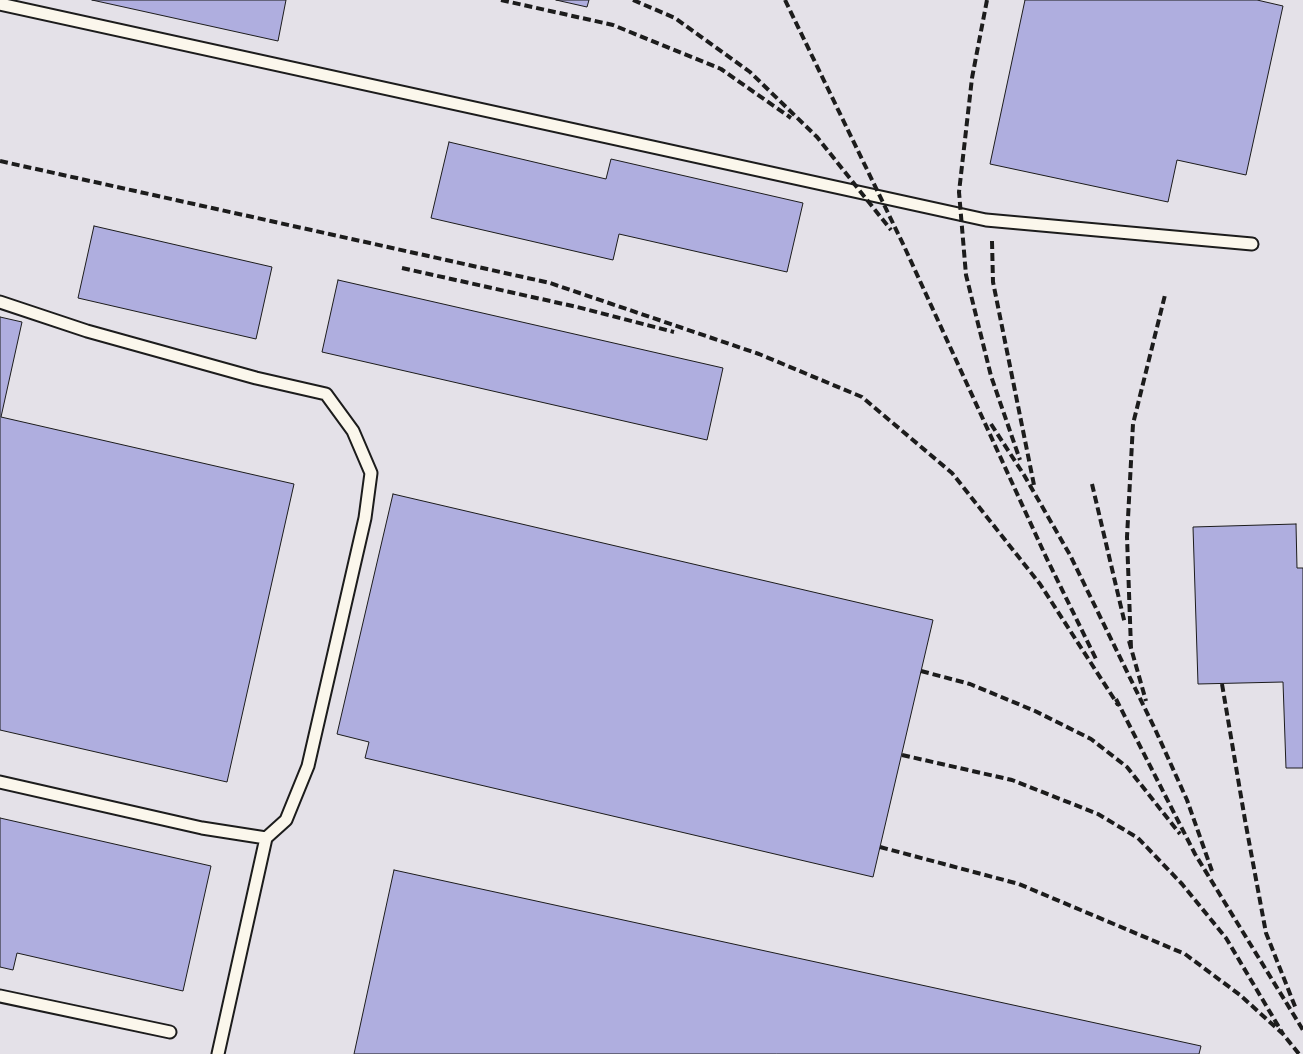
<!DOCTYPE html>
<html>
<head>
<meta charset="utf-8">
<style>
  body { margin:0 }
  canvas { display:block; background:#fbf7ec }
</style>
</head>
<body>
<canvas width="1303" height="1054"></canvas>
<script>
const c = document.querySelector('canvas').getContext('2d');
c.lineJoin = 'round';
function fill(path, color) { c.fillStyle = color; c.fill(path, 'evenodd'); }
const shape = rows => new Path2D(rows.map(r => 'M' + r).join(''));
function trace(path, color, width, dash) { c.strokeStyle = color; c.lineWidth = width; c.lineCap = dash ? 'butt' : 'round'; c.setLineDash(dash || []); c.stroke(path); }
fill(shape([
  [0,0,1303,0,1303,1054,0,1054]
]), '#e4e1e8');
const building = shape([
  [92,0,286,0,278,41,92,0],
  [556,0,589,0,587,7,556,0],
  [1025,0,1257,0,1283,6,1246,175,1177,160,1168,202,990,164,1025,0],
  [449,142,606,179,611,159,803,203,787,272,619,234,613,260,431,218,449,142],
  [94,226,272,267,256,339,78,298,94,226],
  [338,280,723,368,707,440,322,352,338,280],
  [0,317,22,322,1,417,294,484,227,782,0,730,0,317],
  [393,494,933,620,873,877,365,758,369,742,337,734,393,494],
  [1296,524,1297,568,1303,568,1303,768,1286,768,1283,682,1198,684,1193,527,1296,524],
  [0,818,211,866,183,991,17,953,13,970,0,967,0,818],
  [394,870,1201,1046,1199,1054,354,1054,394,870]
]);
fill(building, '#afaedf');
trace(building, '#1c1c1c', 1);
const lane = shape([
  [0,4,986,220,1252,244],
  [0,302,87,331,256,378,326,394,353,431,371,473,365,518,308,766,286,820,266,838,202,828,0,782],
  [0,996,170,1032],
  [218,1054,266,838]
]);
trace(lane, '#1c1c1c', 15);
trace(lane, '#fbf7ec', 11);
trace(shape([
  [501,0,613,25,721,69,791,118],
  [633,0,675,18,750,72,817,137,891,230],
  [785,0,904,246,1046,557,1096,659],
  [987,0,972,78,959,192,966,275,991,376,1020,460],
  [0,161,550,283,759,354,862,397,952,473,1040,584,1118,705],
  [992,241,993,282,1034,485],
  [402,268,577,307,674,332],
  [991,424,1024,475,1070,555,1155,729,1187,800,1212,871],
  [1092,484,1125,624],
  [1129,641,1146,701],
  [1131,648,1127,537,1133,424,1165,295],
  [921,671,970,684,1035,711,1091,739,1127,767,1180,834],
  [1222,684,1245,820,1266,933,1296,1009],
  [1116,699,1195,854,1303,1030],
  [902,755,1012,780,1098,814,1138,838,1182,884,1226,938,1283,1034],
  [880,847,1019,884,1185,954,1240,995,1283,1034,1299,1054]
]), '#1c1c1c', 4, [8, 4]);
</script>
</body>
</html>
